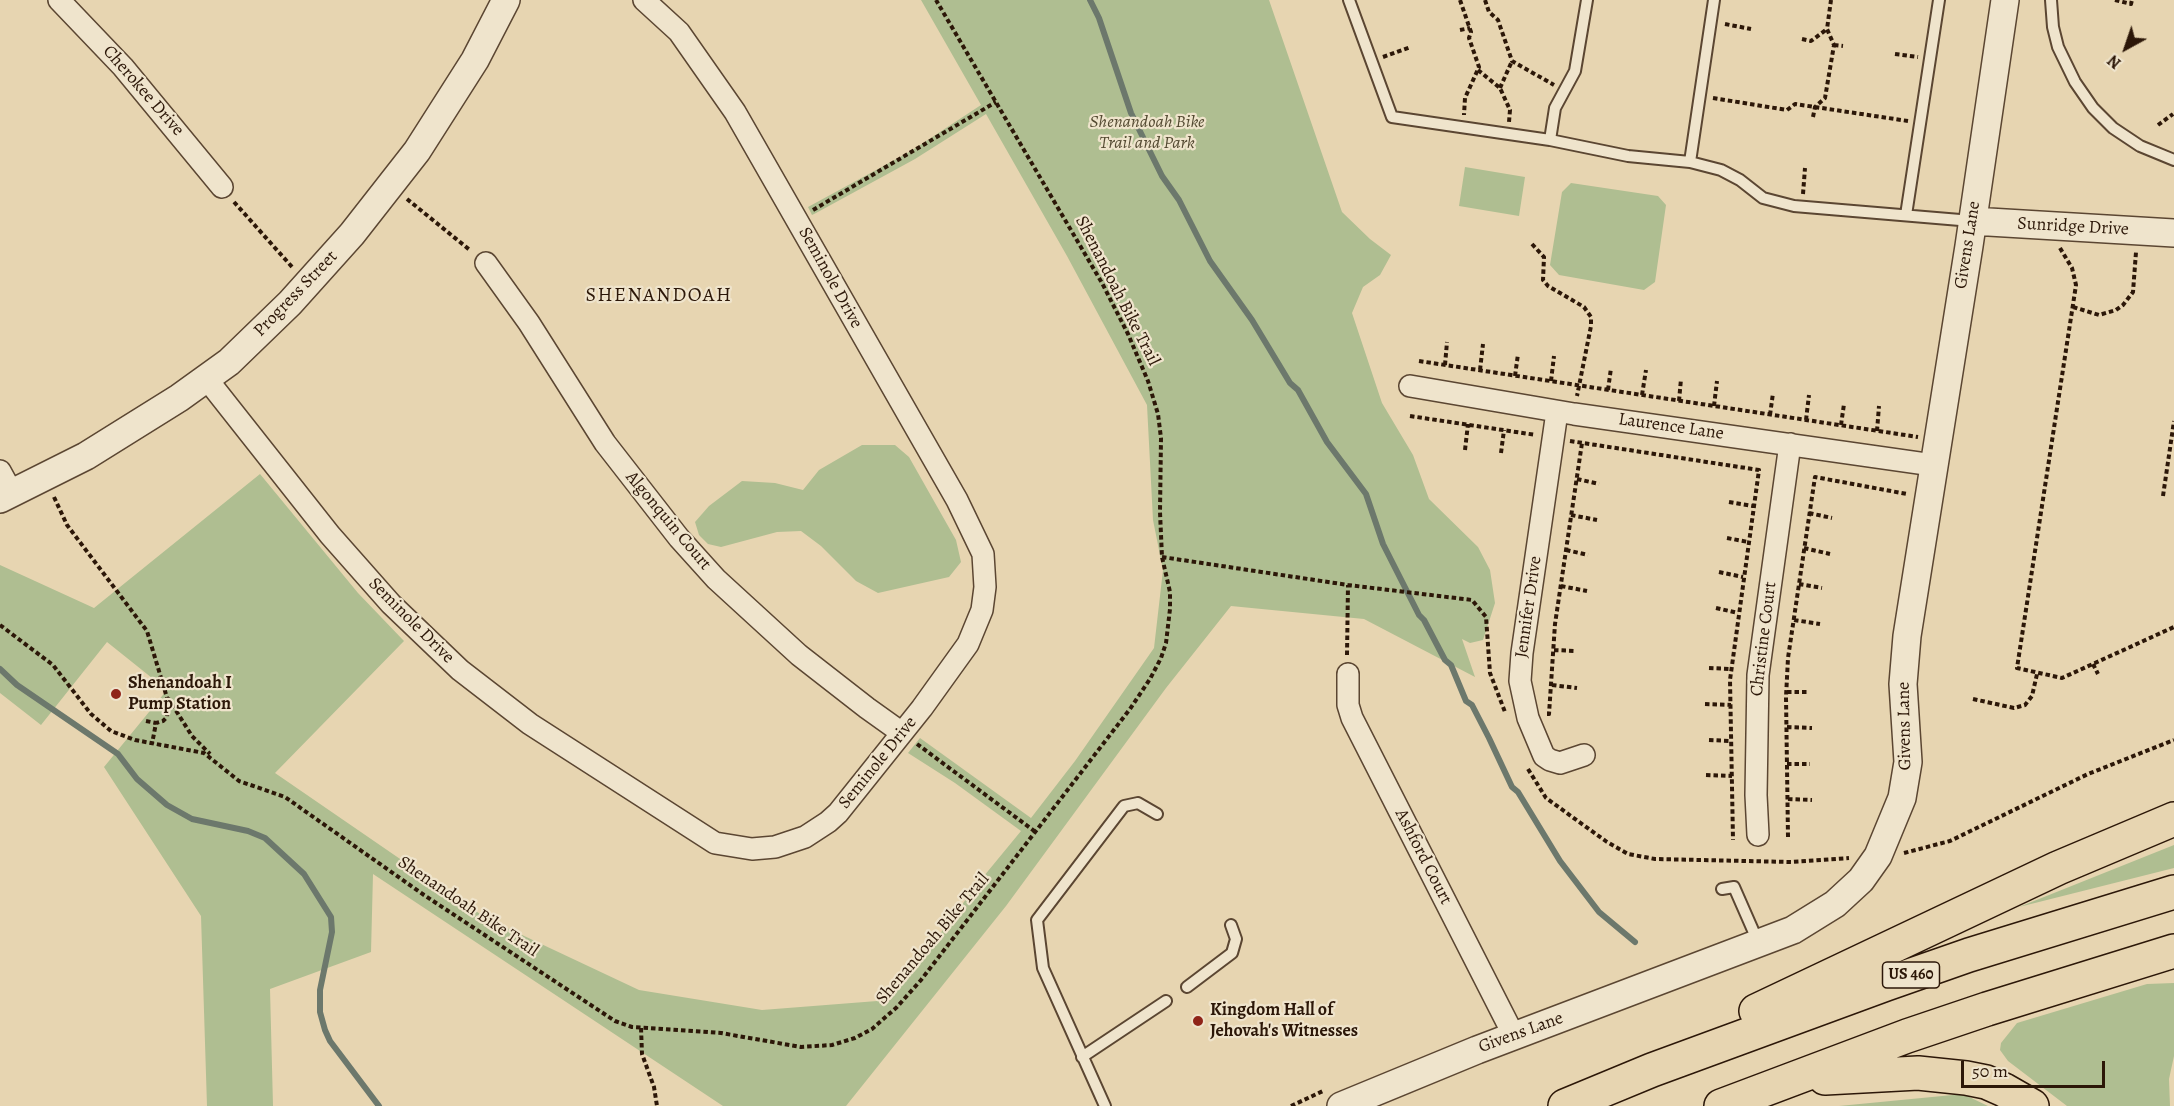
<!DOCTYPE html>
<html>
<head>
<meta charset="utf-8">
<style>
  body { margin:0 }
  #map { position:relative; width:2174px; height:1106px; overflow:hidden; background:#e7d5b1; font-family:Alegreya,serif }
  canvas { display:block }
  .north { position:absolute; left:2096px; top:18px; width:60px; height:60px; -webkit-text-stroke:4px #efe4cc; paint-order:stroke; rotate:220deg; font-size:16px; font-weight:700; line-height:24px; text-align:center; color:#2c1708 }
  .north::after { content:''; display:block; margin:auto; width:21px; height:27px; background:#2c1708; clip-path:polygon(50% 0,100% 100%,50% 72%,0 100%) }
  .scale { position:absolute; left:1961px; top:1061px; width:144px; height:27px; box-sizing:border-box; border:3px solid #2c1708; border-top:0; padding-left:8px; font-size:18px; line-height:21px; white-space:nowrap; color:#2c1708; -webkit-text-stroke:4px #efe4cc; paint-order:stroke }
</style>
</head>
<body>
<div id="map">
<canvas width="2174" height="1106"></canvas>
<div class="north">N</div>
<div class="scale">50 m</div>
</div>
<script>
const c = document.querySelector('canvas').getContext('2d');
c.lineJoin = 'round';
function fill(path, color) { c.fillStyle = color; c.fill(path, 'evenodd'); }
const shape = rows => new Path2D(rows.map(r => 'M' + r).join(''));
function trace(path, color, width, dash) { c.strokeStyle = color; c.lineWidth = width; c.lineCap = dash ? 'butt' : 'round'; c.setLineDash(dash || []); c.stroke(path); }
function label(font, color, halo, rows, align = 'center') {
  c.font = font + ' Alegreya,serif'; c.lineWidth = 4.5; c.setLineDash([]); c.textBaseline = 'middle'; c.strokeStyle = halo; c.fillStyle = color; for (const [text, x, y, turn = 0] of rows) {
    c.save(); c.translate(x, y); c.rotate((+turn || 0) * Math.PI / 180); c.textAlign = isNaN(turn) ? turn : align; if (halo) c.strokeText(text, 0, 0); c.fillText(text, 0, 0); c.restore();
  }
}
fill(shape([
  [921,0,1269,0,1342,212,1370,239,1391,255,1380,275,1363,287,1352,313,1382,403,1413,455,1429,499,1478,547,1490,570,1495,603,1483,640,1470,643,1462,639,1475,677,1364,619,1231,606,1166,688,1006,906,846,1106,723,1106,373,874,371,952,270,989,273,1106,207,1106,201,916,104,767,167,690,107,642,41,725,0,693,0,565,94,608,260,474,358,593,404,641,275,773,486,918,639,990,762,1010,890,1000,979,882,1021,831,955,783,908,753,920,738,1031,818,1075,761,1154,648,1163,570,1153,520,1147,405,1067,256,986,114,915,159,816,213,812,215,808,207,911,151,981,105],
  [1465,167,1525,177,1519,216,1459,206],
  [1571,183,1658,196,1666,205,1655,282,1644,290,1559,275,1550,265,1562,192],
  [862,445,895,445,909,457,956,540,961,562,949,577,878,593,856,581,821,546,801,531,777,532,721,547,708,544,699,535,695,522,709,506,742,481,775,483,803,490,819,470],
  [2174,845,2174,868,2019,907],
  [2174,983,2174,1056,2169,1079,2170,1106,2067,1106,2008,1061,2000,1050,2001,1043,2017,1023,2147,984],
  [1963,1094,1988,1106,1839,1106]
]), '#afbe91');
trace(shape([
  [1090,0,1099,18,1131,113,1162,176,1179,200,1210,261,1252,320,1290,383,1298,390,1327,442,1366,494,1383,544,1419,615,1424,620,1445,660,1451,665,1466,701,1472,705,1489,738,1512,787,1518,792,1560,861,1599,912,1635,942],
  [0,669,17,685,118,754,137,779,167,805,192,819,248,831,265,838,304,874,331,917,332,932,320,990,320,1012,325,1030,330,1041,379,1106]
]), '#6c786c', 6);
const service = shape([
  [1349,0,1392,117,1550,140,1628,156,1690,162,1721,170,1740,180,1763,198,1794,206,1972,221],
  [2051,0,2053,27,2058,47,2075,82,2093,108,2113,128,2140,146,2174,160],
  [1550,140,1555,108,1575,71,1587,0],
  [1690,162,1714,0],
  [1906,215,1939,0],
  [1722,889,1734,887,1759,944],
  [1187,987,1232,953,1236,939,1231,925],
  [1082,1057,1166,1001],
  [1105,1106,1043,968,1037,920,1124,806,1138,803,1157,814]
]);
const minor = shape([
  [59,0,123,67,222,187],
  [486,263,529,323,605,443,679,538,716,579,799,655,867,708,902,733],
  [206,378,330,535,391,604,460,670,530,724,715,843,752,849,775,847,805,837,828,822,838,813,922,708,968,644,982,610,985,587,983,554,957,500,735,112,679,32,644,0],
  [1410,386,1574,414,1933,465],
  [1557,412,1522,653,1520,681,1528,718,1544,756,1550,760,1560,763,1584,755],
  [0,471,12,493],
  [1348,674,1348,705,1352,718,1514,1036],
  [1758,835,1756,795,1758,675,1790,444]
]);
const tertiary = shape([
  [1972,221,2174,233],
  [0,499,86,456,179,398,229,362,290,303,352,234,417,151,475,60,506,0],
  [1341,1106,1477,1050,1793,930,1835,904,1861,880,1878,856,1902,798,1908,762,1903,684,1907,636,1969,246,2005,0]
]);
const motorway = shape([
  [1756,1011,2058,868,2174,819],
  [1825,1078,1918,1073,1966,1078,1986,1082,2004,1090,2032,1106],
  [1565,1106,1652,1070,1886,984,1969,955,2174,892],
  [1721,1106,1907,1036,1987,1009,2174,951]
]);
trace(service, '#5b4632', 14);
trace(minor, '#5b4632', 24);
trace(tertiary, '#5b4632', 30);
trace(motorway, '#2c1708', 36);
trace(shape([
  [1460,0,1471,32,1469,38,1479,67,1465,98,1464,115],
  [1485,0,1489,12,1498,20,1512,61,1554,85],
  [2115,0,2131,4,2132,0],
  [1725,24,1751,29],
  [1460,30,1470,28],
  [1802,39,1811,41,1827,29],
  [1834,45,1843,46],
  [1895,54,1918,57],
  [1383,57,1411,47],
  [1478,70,1500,88,1510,110,1509,122],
  [1500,88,1512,61],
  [1713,98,1787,110,1795,104,1908,121],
  [1813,117,1815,107,1825,98,1834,45,1827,29,1831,0],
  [2158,125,2173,114],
  [1803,194,1805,168],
  [407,199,471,251],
  [234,202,293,268],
  [813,210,996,102],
  [1532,244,1544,257,1543,280,1548,286,1584,307,1591,317,1591,326,1577,396],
  [2060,248,2072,268,2076,285,2017,668,2062,678,2174,627],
  [2073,307,2099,315,2116,310,2123,305,2133,292,2136,252],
  [1419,361,1918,437],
  [1445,365,1447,342],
  [1480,370,1483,344],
  [1515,376,1518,354],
  [1551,381,1554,356],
  [1608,390,1611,368],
  [1642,395,1646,370],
  [1679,401,1681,379],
  [1714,406,1717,381],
  [1770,415,1773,393],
  [1410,416,1536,435],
  [1806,420,1809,395],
  [1841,425,1844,404],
  [1877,431,1879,406],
  [1570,441,1759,470,1730,680,1733,840],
  [1465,450,1468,424],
  [1501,453,1504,430],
  [1577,479,1599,484],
  [2163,496,2174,421],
  [54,497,67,525,147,631,168,701,167,717,163,721,156,723,152,744],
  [1729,502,1753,506],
  [1809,513,1832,518],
  [1571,515,1597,520],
  [1727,538,1748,542],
  [1804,548,1830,554],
  [1566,550,1588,555],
  [1162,557,1348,585,1472,600,1486,617,1490,673,1505,712],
  [1719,572,1743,577],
  [1799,584,1822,588],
  [1561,586,1587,591],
  [1716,608,1738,613],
  [1794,620,1820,624],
  [0,625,53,665,91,714,111,731,135,740,204,753,239,781,285,797,424,895,615,1021,632,1027,721,1033,801,1047,832,1045,855,1038,872,1029,897,1007,921,980,1130,709,1150,679,1161,658,1166,643,1170,609,1170,592,1162,557,1160,512,1161,438,1158,414,1148,381,1128,334,1102,283,936,0],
  [1554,650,1576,651],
  [1347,655,1348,585],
  [2093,664,2098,674],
  [1709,668,1731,669],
  [1552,685,1577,688],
  [1787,692,1809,692],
  [168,698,192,736,210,754],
  [1973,699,2014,708,2025,705,2032,696,2037,674],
  [1705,704,1731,705],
  [1547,714,1549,714,1555,624,1582,443],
  [146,721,156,723],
  [1787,727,1812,728],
  [1709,740,1731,741],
  [917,744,1037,833],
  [1787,764,1810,764],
  [1528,769,1546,798,1607,842,1628,854,1655,859,1791,862,1849,858],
  [1706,775,1732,776],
  [1788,799,1812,800],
  [1788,837,1786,697,1788,658,1815,477,1907,494],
  [1904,853,1950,841,2088,774,2174,740],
  [641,1028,642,1054,654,1087,657,1106],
  [1291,1106,1323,1091]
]), '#2c1708', 4, [4.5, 3]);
trace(service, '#efe4cc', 10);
trace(minor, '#efe4cc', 21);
trace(tertiary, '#efe4cc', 27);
trace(motorway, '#e7d5b1', 33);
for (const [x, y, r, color] of [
  [116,694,6,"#8f2418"],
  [1198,1021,6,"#8f2418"]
]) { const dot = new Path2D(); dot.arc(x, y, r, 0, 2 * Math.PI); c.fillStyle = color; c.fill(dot); trace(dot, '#efe4cc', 2); }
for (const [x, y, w] of [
  [1911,975,57]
]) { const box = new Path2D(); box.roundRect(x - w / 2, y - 13, w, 26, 4.5); c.fillStyle = '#efe4cc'; c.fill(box); trace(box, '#2c1708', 1.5); }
label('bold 16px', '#2c1708', null, [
  ["US 460",1911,975]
]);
label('18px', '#2c1708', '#efe4cc', [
  ["Cherokee Drive",143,91,49],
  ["Sunridge Drive",2073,227,3],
  ["Givens Lane",1968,245,-81],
  ["Seminole Drive",830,278,61],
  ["Shenandoah Bike Trail",1117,291,63],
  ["Progress Street",296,294,-46],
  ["Laurence Lane",1671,427,8],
  ["Algonquin Court",668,521,50],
  ["Jennifer Drive",1529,607,-82],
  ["Seminole Drive",411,621,45],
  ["Christine Court",1764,639,-83],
  ["Givens Lane",1905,726,-91],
  ["Seminole Drive",878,763,-51],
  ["Ashford Court",1423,857,63],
  ["Shenandoah Bike Trail",468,907,34],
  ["Shenandoah Bike Trail",933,939,-50],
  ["Givens Lane",1521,1033,-20]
]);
label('italic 18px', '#534931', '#efe4cc', [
  ["Shenandoah Bike",1147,123],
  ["Trail and Park",1147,144]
]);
label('bold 18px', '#2c1708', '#efe4cc', [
  ["Shenandoah I",128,684],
  ["Pump Station",128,705],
  ["Kingdom Hall of",1210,1011],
  ["Jehovah's Witnesses",1210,1032]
], 'left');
c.letterSpacing = '1.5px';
label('20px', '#2c1708', '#efe4cc', [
  ["SHENANDOAH",659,296]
]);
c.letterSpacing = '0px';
</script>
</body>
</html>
